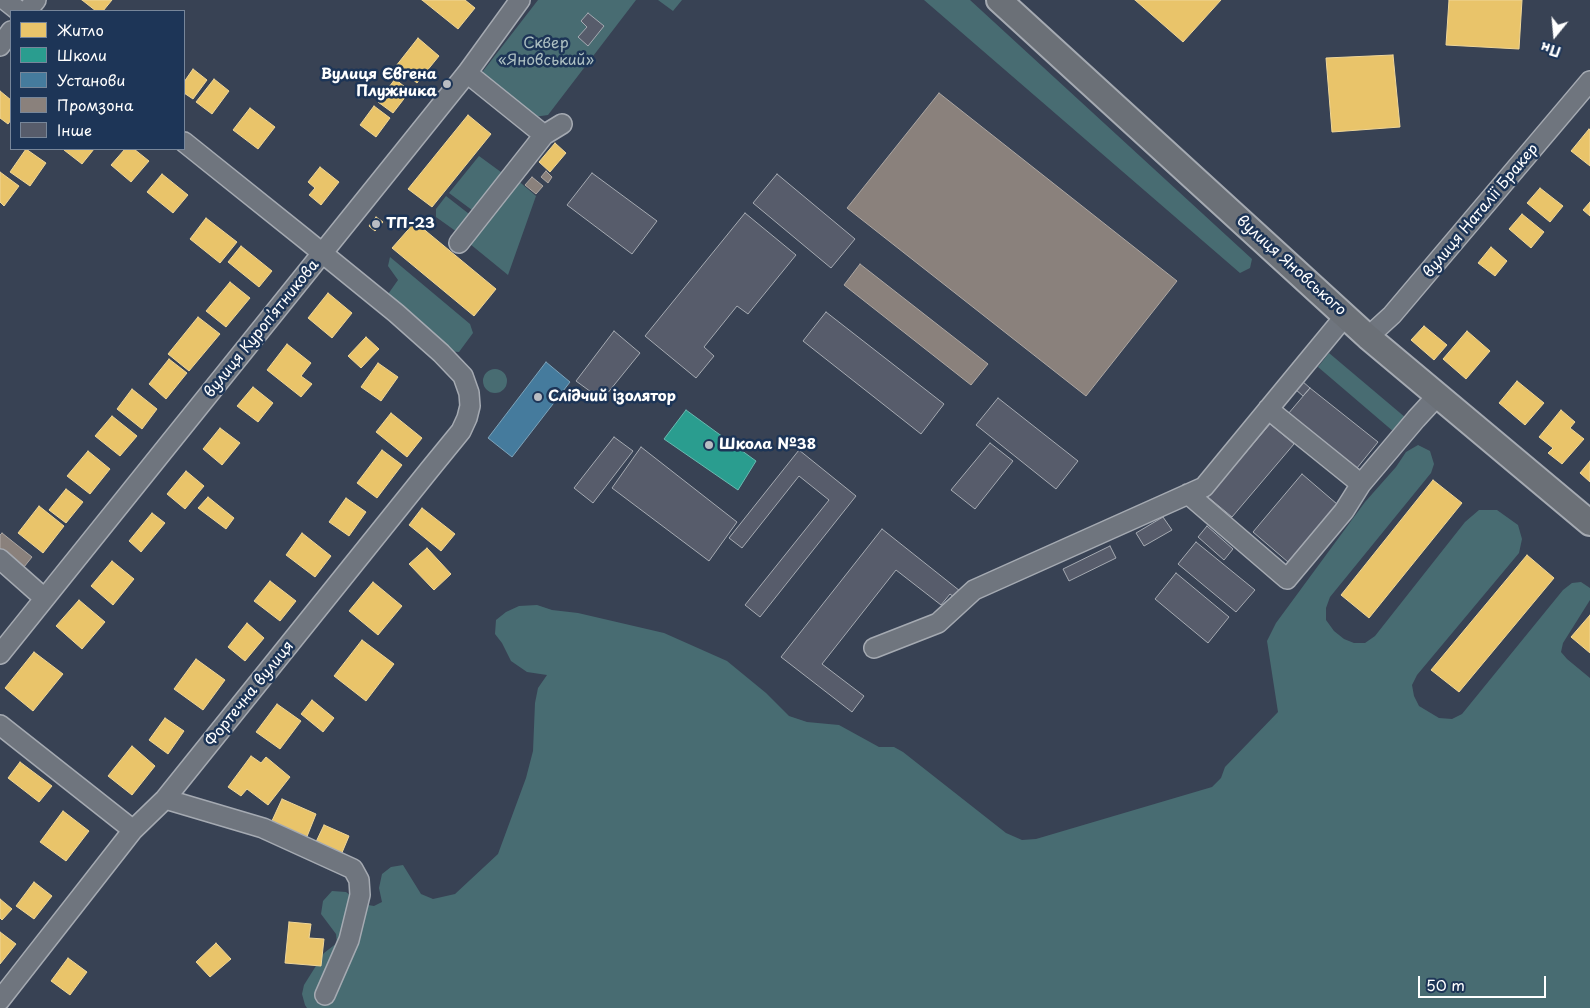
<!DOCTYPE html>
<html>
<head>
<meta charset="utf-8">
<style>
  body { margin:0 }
  #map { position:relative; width:1590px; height:1008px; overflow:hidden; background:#384254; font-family:"Playpen Sans",sans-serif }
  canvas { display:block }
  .legend { position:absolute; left:10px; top:10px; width:175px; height:140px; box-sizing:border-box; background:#1d3557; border:1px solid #77869a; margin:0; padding:6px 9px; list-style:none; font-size:15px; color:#fff }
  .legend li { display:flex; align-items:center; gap:10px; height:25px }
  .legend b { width:25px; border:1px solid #77869a }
  .north { position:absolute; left:1530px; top:10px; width:50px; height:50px; -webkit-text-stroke:4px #1d3557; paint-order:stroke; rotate:197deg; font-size:14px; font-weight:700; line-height:20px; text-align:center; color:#fff }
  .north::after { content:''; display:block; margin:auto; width:18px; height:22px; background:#fff; clip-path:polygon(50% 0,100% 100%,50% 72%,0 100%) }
  .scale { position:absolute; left:1418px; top:976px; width:128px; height:22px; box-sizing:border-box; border:2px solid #fff; border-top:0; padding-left:6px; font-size:15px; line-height:18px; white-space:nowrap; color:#fff; -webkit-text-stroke:4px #1d3557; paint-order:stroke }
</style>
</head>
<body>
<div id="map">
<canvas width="1590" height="1008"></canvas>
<ul class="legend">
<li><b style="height:14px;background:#e9c46a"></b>Житло</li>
<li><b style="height:14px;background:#2a9d8f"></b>Школи</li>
<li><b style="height:14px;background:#457b9d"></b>Установи</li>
<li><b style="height:14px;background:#8a817c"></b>Промзона</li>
<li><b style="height:14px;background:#575c6b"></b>Інше</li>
</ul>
<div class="north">Пн</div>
<div class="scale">50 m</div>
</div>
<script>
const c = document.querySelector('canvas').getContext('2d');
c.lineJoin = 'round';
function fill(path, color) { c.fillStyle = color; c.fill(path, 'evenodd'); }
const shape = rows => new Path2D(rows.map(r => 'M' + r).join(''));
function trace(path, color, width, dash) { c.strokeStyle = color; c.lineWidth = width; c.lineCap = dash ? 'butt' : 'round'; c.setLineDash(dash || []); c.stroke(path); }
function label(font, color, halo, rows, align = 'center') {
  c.font = font + ' "Playpen Sans",sans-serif'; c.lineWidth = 5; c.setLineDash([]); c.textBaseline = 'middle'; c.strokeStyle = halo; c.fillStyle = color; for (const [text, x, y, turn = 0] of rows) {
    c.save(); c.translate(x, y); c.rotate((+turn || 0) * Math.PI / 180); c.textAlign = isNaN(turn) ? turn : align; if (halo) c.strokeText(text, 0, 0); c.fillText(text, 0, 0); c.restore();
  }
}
fill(shape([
  [538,0,636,0,548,115,534,117,480,75],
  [658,0,682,0,673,11],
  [924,0,970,0,1252,259,1250,268,1240,273],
  [479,156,505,175,476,213,449,193],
  [515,178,536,196,508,275,470,244,469,237],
  [446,196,473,217,457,232,436,217,436,209],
  [390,257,470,324,473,333,459,352,445,351,386,297,398,280,388,266],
  [1329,353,1406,418,1394,432,1318,367],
  '483 381a12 12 0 1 1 24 0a12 12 0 1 1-24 0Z',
  [1418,445,1430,451,1434,464,1431,473,1330,597,1326,608,1326,620,1334,631,1344,639,1354,643,1365,643,1375,636,1465,522,1479,510,1497,510,1518,525,1522,539,1519,553,1417,675,1412,685,1414,696,1419,706,1439,718,1452,719,1462,714,1563,590,1572,583,1581,582,1590,588,1590,600,1563,643,1561,652,1567,659,1590,678,1590,1008,307,1008,305,1005,302,994,304,985,324,953,337,943,336,934,321,914,323,901,332,891,346,892,362,904,374,906,382,902,379,888,382,874,391,867,403,865,421,894,433,899,455,894,498,854,526,778,533,751,535,703,538,688,547,675,527,672,511,661,502,643,495,634,496,620,506,612,519,606,537,605,552,610,578,613,664,633,727,661,766,693,789,716,807,722,839,725,879,747,894,747,903,752,1006,833,1022,840,1036,839,1212,787,1221,778,1225,767,1278,712,1267,641,1276,623,1365,502,1396,467,1406,452]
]), '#486c72');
const homes = shape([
  [82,0,112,0,103,11,96,11,82,0],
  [422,0,465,0,475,8,458,29,422,0],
  [1135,0,1221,0,1183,42,1135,0],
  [1449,0,1522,0,1519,49,1446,45,1449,0],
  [418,38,439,56,417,83,396,66,418,38],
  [1393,55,1400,127,1332,132,1326,58,1393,55],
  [193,69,207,80,193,99,184,93,184,82,193,69],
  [214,79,229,91,212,114,196,102,214,79],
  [395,79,410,91,393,113,378,102,395,79],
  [0,91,11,100,11,120,8,124,0,118,0,91],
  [374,106,390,118,376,137,360,125,374,106],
  [250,108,275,127,258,149,233,130,250,108],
  [468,115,491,134,432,207,408,189,468,115],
  [1589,129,1590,130,1590,166,1571,151,1589,129],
  [555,143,566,153,550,172,539,162,555,143],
  [26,149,46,163,30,186,10,172,26,149],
  [66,149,94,149,82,164,64,150,66,149],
  [125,149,134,149,149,161,131,182,111,165,125,149],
  [320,167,339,182,321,205,309,195,315,188,308,182,320,167],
  [0,172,19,186,4,206,0,202,0,172],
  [162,174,188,195,173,213,147,192,162,174],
  [1540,188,1563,206,1550,222,1527,203,1540,188],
  [1590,202,1590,216,1583,210,1590,202],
  [1522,214,1544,232,1531,248,1509,229,1522,214],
  [376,217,383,222,375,231,369,226,376,217],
  [206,218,237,242,220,263,190,239,206,218],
  [415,222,496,289,474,316,392,248,415,222],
  [241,246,272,271,259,287,228,262,241,246],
  [1491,247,1507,261,1495,276,1478,263,1491,247],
  [230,282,250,298,226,327,206,311,230,282],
  [328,293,352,313,332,338,308,318,328,293],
  [198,317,220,334,189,371,168,354,198,317],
  [1424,326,1447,345,1434,360,1411,340,1424,326],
  [1467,331,1490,351,1466,379,1443,359,1467,331],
  [366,337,379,349,361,368,348,356,366,337],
  [287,344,311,363,301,376,312,384,301,397,267,370,287,344],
  [169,359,187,373,166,399,149,384,169,359],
  [378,363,398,377,381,401,361,387,378,363],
  [1517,381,1544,403,1525,425,1499,403,1517,381],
  [253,387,273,403,258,422,237,406,253,387],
  [132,389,157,409,142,429,117,409,132,389],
  [1561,410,1575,422,1570,428,1584,439,1562,464,1548,453,1553,448,1539,437,1561,410],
  [391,413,422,438,407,457,376,432,391,413],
  [112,416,137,436,120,456,95,436,112,416],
  [220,428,240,443,222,465,203,449,220,428],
  [382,450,402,465,377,498,357,483,382,450],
  [88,451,110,469,90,494,67,476,88,451],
  [1590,461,1590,482,1580,473,1590,461],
  [186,471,204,486,185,509,167,494,186,471],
  [1433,480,1462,503,1369,618,1341,595,1433,480],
  [66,489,83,502,66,523,49,510,66,489],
  [208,497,234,518,226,529,198,508,208,497],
  [346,498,366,512,349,536,329,522,346,498],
  [39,506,64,526,43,553,18,533,39,506],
  [422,508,455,534,441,551,409,525,422,508],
  [152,513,165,523,141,552,129,541,152,513],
  [302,533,331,556,315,577,286,555,302,533],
  [427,548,451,574,434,590,409,564,427,548],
  [1527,555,1554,578,1459,692,1431,670,1527,555],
  [112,561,134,579,113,605,91,586,112,561],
  [270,581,296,601,280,621,254,601,270,581],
  [373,582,402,606,378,635,349,611,373,582],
  [79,600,105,622,82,649,56,626,79,600],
  [1590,615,1590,653,1571,637,1590,615],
  [247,623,264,638,245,661,228,647,247,623],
  [362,640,394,664,366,701,334,676,362,640],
  [34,652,63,674,33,711,5,688,34,652],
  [196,659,225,680,203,710,174,689,196,659],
  [312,700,334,718,323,732,301,714,312,700],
  [277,704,301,721,280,749,256,732,277,704],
  [165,718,184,731,168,754,149,740,165,718],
  [132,746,155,766,132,795,108,776,132,746],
  [251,756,261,763,266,757,290,777,268,805,247,789,241,796,228,787,251,756],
  [20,762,52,786,39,802,8,778,20,762],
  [282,799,316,814,306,839,271,823,282,799],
  [63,811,89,831,66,861,40,842,63,811],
  [324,825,349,836,341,855,315,844,324,825],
  [34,882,52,896,34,919,16,906,34,882],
  [0,899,12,909,2,920,0,918,0,899],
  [289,922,311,924,309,938,324,939,321,966,285,963,289,922],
  [0,932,16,944,0,964,0,932],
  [216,943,231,959,210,977,196,962,216,943],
  [68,958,87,972,70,995,51,981,68,958]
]);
fill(homes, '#e9c46a');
trace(homes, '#f0d697', 1);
const schools = shape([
  [686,410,756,461,738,490,664,439,686,410]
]);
fill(schools, '#2a9d8f');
trace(schools, '#6abab1', 1);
const public = shape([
  [546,362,570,382,512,457,488,438,546,362]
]);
fill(public, '#457b9d');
trace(public, '#7da3ba', 1);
const industry = shape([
  [939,93,1177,281,1086,396,847,208,939,93],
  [546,171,552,177,548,183,541,177,546,171],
  [532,177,543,186,536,194,525,185,532,177],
  [860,264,988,364,971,385,844,285,860,264],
  [2,533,32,557,24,567,0,549,0,535,2,533]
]);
fill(industry, '#8a817c');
trace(industry, '#ada7a3', 1);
const building = shape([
  [588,13,604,26,588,46,578,37,587,27,581,21,588,13],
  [592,173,657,221,632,254,567,205,592,173],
  [777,174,855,239,831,268,753,203,777,174],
  [745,213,796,255,748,314,737,306,704,347,714,356,696,378,645,336,745,213],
  [826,312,944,404,921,434,803,341,826,312],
  [614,331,640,353,602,400,576,381,614,331],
  [1302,381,1310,388,1303,396,1295,389,1302,381],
  [1310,388,1378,442,1357,468,1288,414,1310,388],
  [998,398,1078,461,1056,489,976,425,998,398],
  [1270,424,1294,444,1232,517,1208,497,1270,424],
  [614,437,633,451,593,503,574,488,614,437],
  [990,443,1013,461,975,509,951,490,990,443],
  [641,447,737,522,709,561,612,488,641,447],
  [799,450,856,496,760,617,745,605,829,500,799,476,742,548,729,538,799,450],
  [1302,474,1337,504,1288,562,1253,532,1302,474],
  [1163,517,1172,530,1144,546,1136,533,1163,517],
  [1207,526,1233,549,1224,560,1198,537,1207,526],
  [882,529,960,591,955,598,950,594,941,605,896,570,822,664,864,696,852,712,781,657,882,529],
  [1196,542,1255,590,1236,612,1178,564,1196,542],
  [1110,546,1116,558,1069,581,1063,569,1110,546],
  [1176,573,1229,617,1208,643,1155,599,1176,573]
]);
fill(building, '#575c6b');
trace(building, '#a5aab2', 1);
const minor = shape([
  [5,0,19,11],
  [27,11,36,0],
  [0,46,11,31],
  [467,73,544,135],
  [459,243,544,135,562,124],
  [1368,337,1392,315,1590,81],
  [1268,409,1361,484],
  [1188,494,1287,579,1344,511,1361,484,1416,419,1438,395],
  [0,559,44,598],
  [874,648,938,623,974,590,1204,487,1345,316],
  [0,654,467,73,520,0],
  [0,725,133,830],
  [165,799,263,828,353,869,359,880,360,895,349,940,325,995],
  [0,1000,133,830,165,799,430,469,461,431,467,418,470,406,469,393,463,376,441,353,396,313,305,239,184,142]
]);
const major = shape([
  [999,0,1368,337,1590,523]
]);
trace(minor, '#a5aab2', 22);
trace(major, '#a5aab2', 28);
trace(minor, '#6f757e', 19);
trace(major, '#6b7077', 24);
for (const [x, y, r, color] of [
  [447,84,5,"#b9bdc3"],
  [376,224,5,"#b9bdc3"],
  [538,397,5,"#b9bdc3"],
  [709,445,5,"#b9bdc3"]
]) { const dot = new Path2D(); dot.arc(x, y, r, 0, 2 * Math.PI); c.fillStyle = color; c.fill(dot); trace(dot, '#1d3557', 2); }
label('15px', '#aec0c2', '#1d3557', [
  ["Сквер",546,44],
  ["«Яновський»",546,61]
]);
label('bold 15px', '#fff', '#1d3557', [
  ["Вулиця Євгена",437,75,"right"],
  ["Плужника",437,92,"right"],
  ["ТП-23",386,224],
  ["Слідчий ізолятор",548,397],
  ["Школа №38",719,445]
], 'left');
label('15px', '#fff', '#1d3557', [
  ["вулиця Наталії Бракер",1481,211,-50],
  ["вулиця Яновського",1291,266,42],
  ["вулиця Куропʼятникова",262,329,-51],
  ["Фортечна вулиця",250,694,-51]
]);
</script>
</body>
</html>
